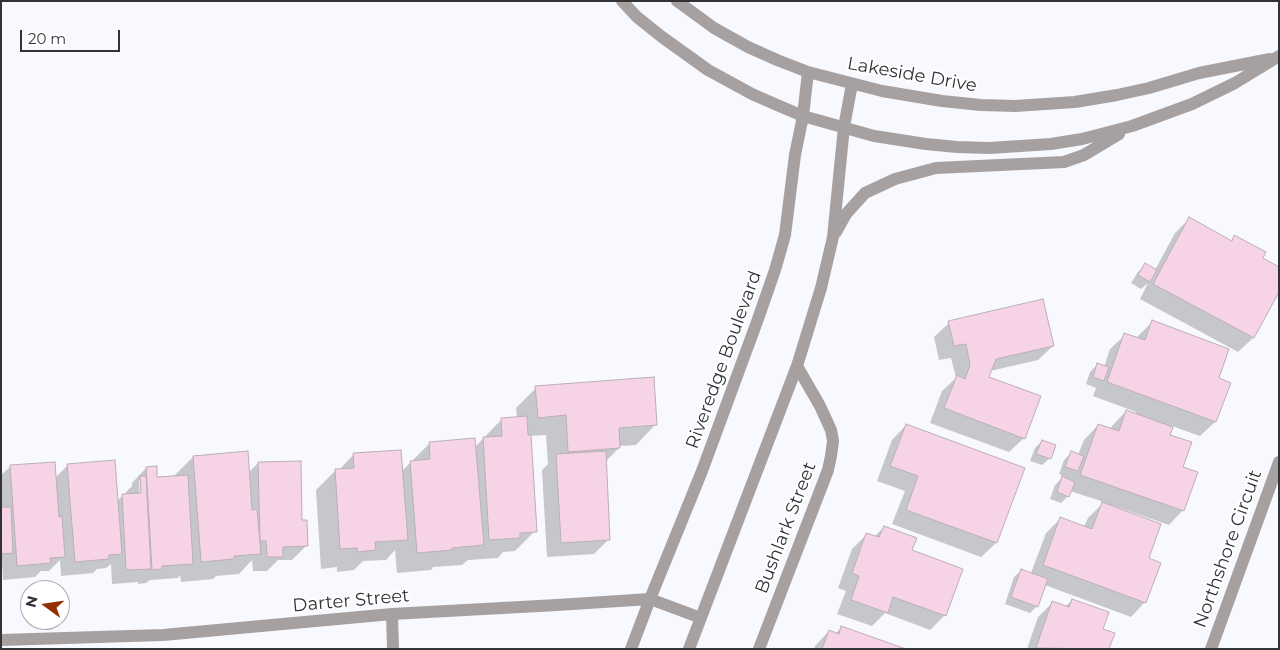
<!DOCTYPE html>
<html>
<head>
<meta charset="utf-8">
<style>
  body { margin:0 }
  #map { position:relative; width:1280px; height:650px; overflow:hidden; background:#f8f9fe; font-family:Montserrat,sans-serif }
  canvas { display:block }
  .frame { position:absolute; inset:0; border:2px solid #313337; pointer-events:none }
  .north { position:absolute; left:20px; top:580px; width:50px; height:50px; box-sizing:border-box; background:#fff; border:1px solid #adadaf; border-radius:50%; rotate:284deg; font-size:14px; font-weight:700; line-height:20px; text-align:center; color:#313337 }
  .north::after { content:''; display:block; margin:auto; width:18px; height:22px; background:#942e01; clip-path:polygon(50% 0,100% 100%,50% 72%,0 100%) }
  .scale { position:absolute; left:20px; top:30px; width:100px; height:22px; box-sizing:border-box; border:2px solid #313337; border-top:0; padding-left:6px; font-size:15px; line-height:18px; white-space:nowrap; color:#313337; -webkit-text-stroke:4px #fff; paint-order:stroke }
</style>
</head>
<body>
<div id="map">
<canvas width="1280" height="650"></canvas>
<div class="frame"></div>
<div class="north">N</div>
<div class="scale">20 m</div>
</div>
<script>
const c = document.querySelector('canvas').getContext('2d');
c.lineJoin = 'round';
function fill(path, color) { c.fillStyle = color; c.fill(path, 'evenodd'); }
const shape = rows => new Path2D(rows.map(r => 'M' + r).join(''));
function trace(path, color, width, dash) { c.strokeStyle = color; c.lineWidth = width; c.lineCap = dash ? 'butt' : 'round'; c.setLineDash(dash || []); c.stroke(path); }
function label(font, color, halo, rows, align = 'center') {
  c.font = font + ' Montserrat,sans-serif'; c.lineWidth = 4; c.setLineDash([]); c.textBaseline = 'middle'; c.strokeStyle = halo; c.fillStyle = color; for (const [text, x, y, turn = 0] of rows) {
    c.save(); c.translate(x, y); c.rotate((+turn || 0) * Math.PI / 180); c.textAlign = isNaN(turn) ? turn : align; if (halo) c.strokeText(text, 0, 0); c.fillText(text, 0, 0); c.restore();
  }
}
fill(shape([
  [1189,219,1230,241,1235,237,1279,289,1253,338,1238,352,1140,299,1148,283,1141,289,1131,283,1138,272,1146,264,1155,270,1175,233],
  [1152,322,1217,379,1229,383,1215,422,1200,436,1172,426,1169,435,1182,468,1183,510,1169,525,1114,506,1113,508,1147,559,1145,602,1131,617,1045,585,1037,606,1030,613,1005,604,1014,577,1022,570,1031,573,1046,533,1060,519,1084,527,1088,518,1104,502,1070,491,1068,496,1061,503,1050,499,1055,485,1064,476,1059,474,1064,460,1071,453,1078,455,1084,440,1098,425,1111,429,1112,426,1126,411,1135,414,1136,412,1093,396,1096,388,1086,384,1090,372,1098,364,1104,367,1110,349,1125,335,1137,339,1138,336],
  [949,323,1053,346,1038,360,990,371,987,378,1024,438,1009,452,930,423,942,391,956,378,951,358,939,360,934,337],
  [536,388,656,424,636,445,619,446,619,448,605,462,609,539,594,554,547,557,542,470,548,464,546,435,530,436,535,531,515,551,503,552,498,558,468,560,462,565,433,567,431,570,397,573,395,550,386,560,363,561,354,570,337,572,337,567,321,569,316,490,336,470,339,470,354,454,402,471,430,443,475,447,502,419,517,418,516,408],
  [906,425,1023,469,996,543,981,557,892,524,905,491,877,481,892,440],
  [1042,441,1050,458,1042,465,1030,461,1035,448],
  [193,457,248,473,258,463,301,521,307,545,292,560,278,560,267,571,253,571,252,560,239,574,216,576,213,579,181,582,180,575,178,578,150,580,146,583,138,584,138,582,112,584,111,564,106,568,97,569,93,573,61,576,60,560,49,571,41,571,35,577,3,580,2,562,1,563,1,475,11,466,55,478,68,465,117,501,123,495,126,495,126,492,132,486,132,483,146,468,156,478,173,477],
  [139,480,142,480,143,499,140,499],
  [884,527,911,551,945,615,930,630,885,613,872,626,837,614,846,591,838,588,852,549,867,534,874,537],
  [1072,600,1102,630,1108,649,1027,649,1038,617,1052,603,1065,607],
  [842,627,902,649,814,649,815,646,829,631,835,634]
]), '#0003');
const building = shape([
  [1189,217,1232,241,1234,235,1266,252,1263,258,1279,267,1279,292,1254,338,1153,284,1189,217],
  [1145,263,1157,270,1150,282,1138,275,1145,263],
  [1043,299,1054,346,996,359,989,377,1041,396,1025,439,944,408,957,375,965,379,970,365,966,344,954,346,948,321,1043,299],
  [1152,320,1229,349,1219,378,1231,383,1216,422,1107,382,1124,333,1145,340,1152,320],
  [1097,363,1109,367,1104,381,1093,377,1097,363],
  [654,377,657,425,619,428,620,448,568,452,566,415,538,418,535,386,654,377],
  [1126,410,1173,427,1170,435,1192,442,1183,467,1198,472,1184,511,1080,475,1098,424,1119,431,1126,410],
  [527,416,528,435,531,435,537,532,520,533,520,538,489,540,483,437,502,436,501,418,527,416],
  [906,424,1025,468,997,543,906,510,918,476,890,466,906,424],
  [475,438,484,545,452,548,452,550,417,553,410,461,430,459,429,442,475,438],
  [1042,440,1056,445,1051,459,1036,454,1042,440],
  [401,450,408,540,375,542,376,550,357,552,357,548,340,549,335,469,354,468,353,453,401,450],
  [248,451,252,510,257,509,261,554,234,556,234,559,201,562,193,456,248,451],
  [606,451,610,540,561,543,556,454,606,451],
  [1071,451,1084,456,1078,471,1065,467,1071,451],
  [115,460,122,554,109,555,109,559,75,562,67,464,115,460],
  [301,461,302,520,307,520,308,546,283,547,283,557,267,557,266,541,260,541,258,462,301,461],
  [55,462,59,517,62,516,65,557,50,558,51,563,17,566,10,465,55,462],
  [157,466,157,477,188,475,193,564,162,566,162,569,152,570,146,467,157,466],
  [140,476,146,476,151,569,126,570,122,494,141,493,140,476],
  [1062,476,1075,482,1069,497,1057,492,1062,476],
  [1102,502,1161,524,1149,558,1161,563,1146,603,1043,565,1060,517,1092,529,1102,502],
  [1,507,11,507,13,553,1,554,1,507],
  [884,526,917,538,912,550,963,569,946,616,893,597,888,613,851,600,859,576,852,573,866,533,879,537,884,526],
  [1021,569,1048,579,1038,607,1011,597,1021,569],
  [1072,599,1109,612,1103,629,1115,633,1109,649,1036,648,1052,601,1069,607,1072,599],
  [841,626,906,649,822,649,829,630,839,634,841,626]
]);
fill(building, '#f6d3e6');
trace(building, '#baafb4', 1);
trace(shape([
  [622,1,637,17,662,37,708,70,752,94,777,105,803,116,874,136,926,144,957,147,989,148,1051,144,1082,139,1132,126,1192,104,1235,83,1279,56],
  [677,1,714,28,748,47,777,60,808,72,882,91,942,101,981,105,1015,106,1075,102,1117,95,1149,88,1199,73,1270,59],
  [836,232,846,214,865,193,895,179,936,168,1064,162,1084,155,1119,134],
  [392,614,393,649],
  [1,640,163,635,392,614,557,605,650,599,701,618],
  [631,649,650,599,702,471,758,319,775,270,785,235,795,155,803,116,808,72],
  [689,649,797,366,821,288,833,237,844,127,852,84],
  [759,649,828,470,831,456,833,441,831,430,820,406,797,366],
  [1211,649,1279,462]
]), '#a6a0a1', 12);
label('18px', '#313337', '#fff', [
  ["Lakeside Drive",912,75,10],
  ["Riveredge Boulevard",724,360,-70],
  ["Bushlark Street",786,528,-69],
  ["Northshore Circuit",1228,549,-70],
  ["Darter Street",351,601,-5]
]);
</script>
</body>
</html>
